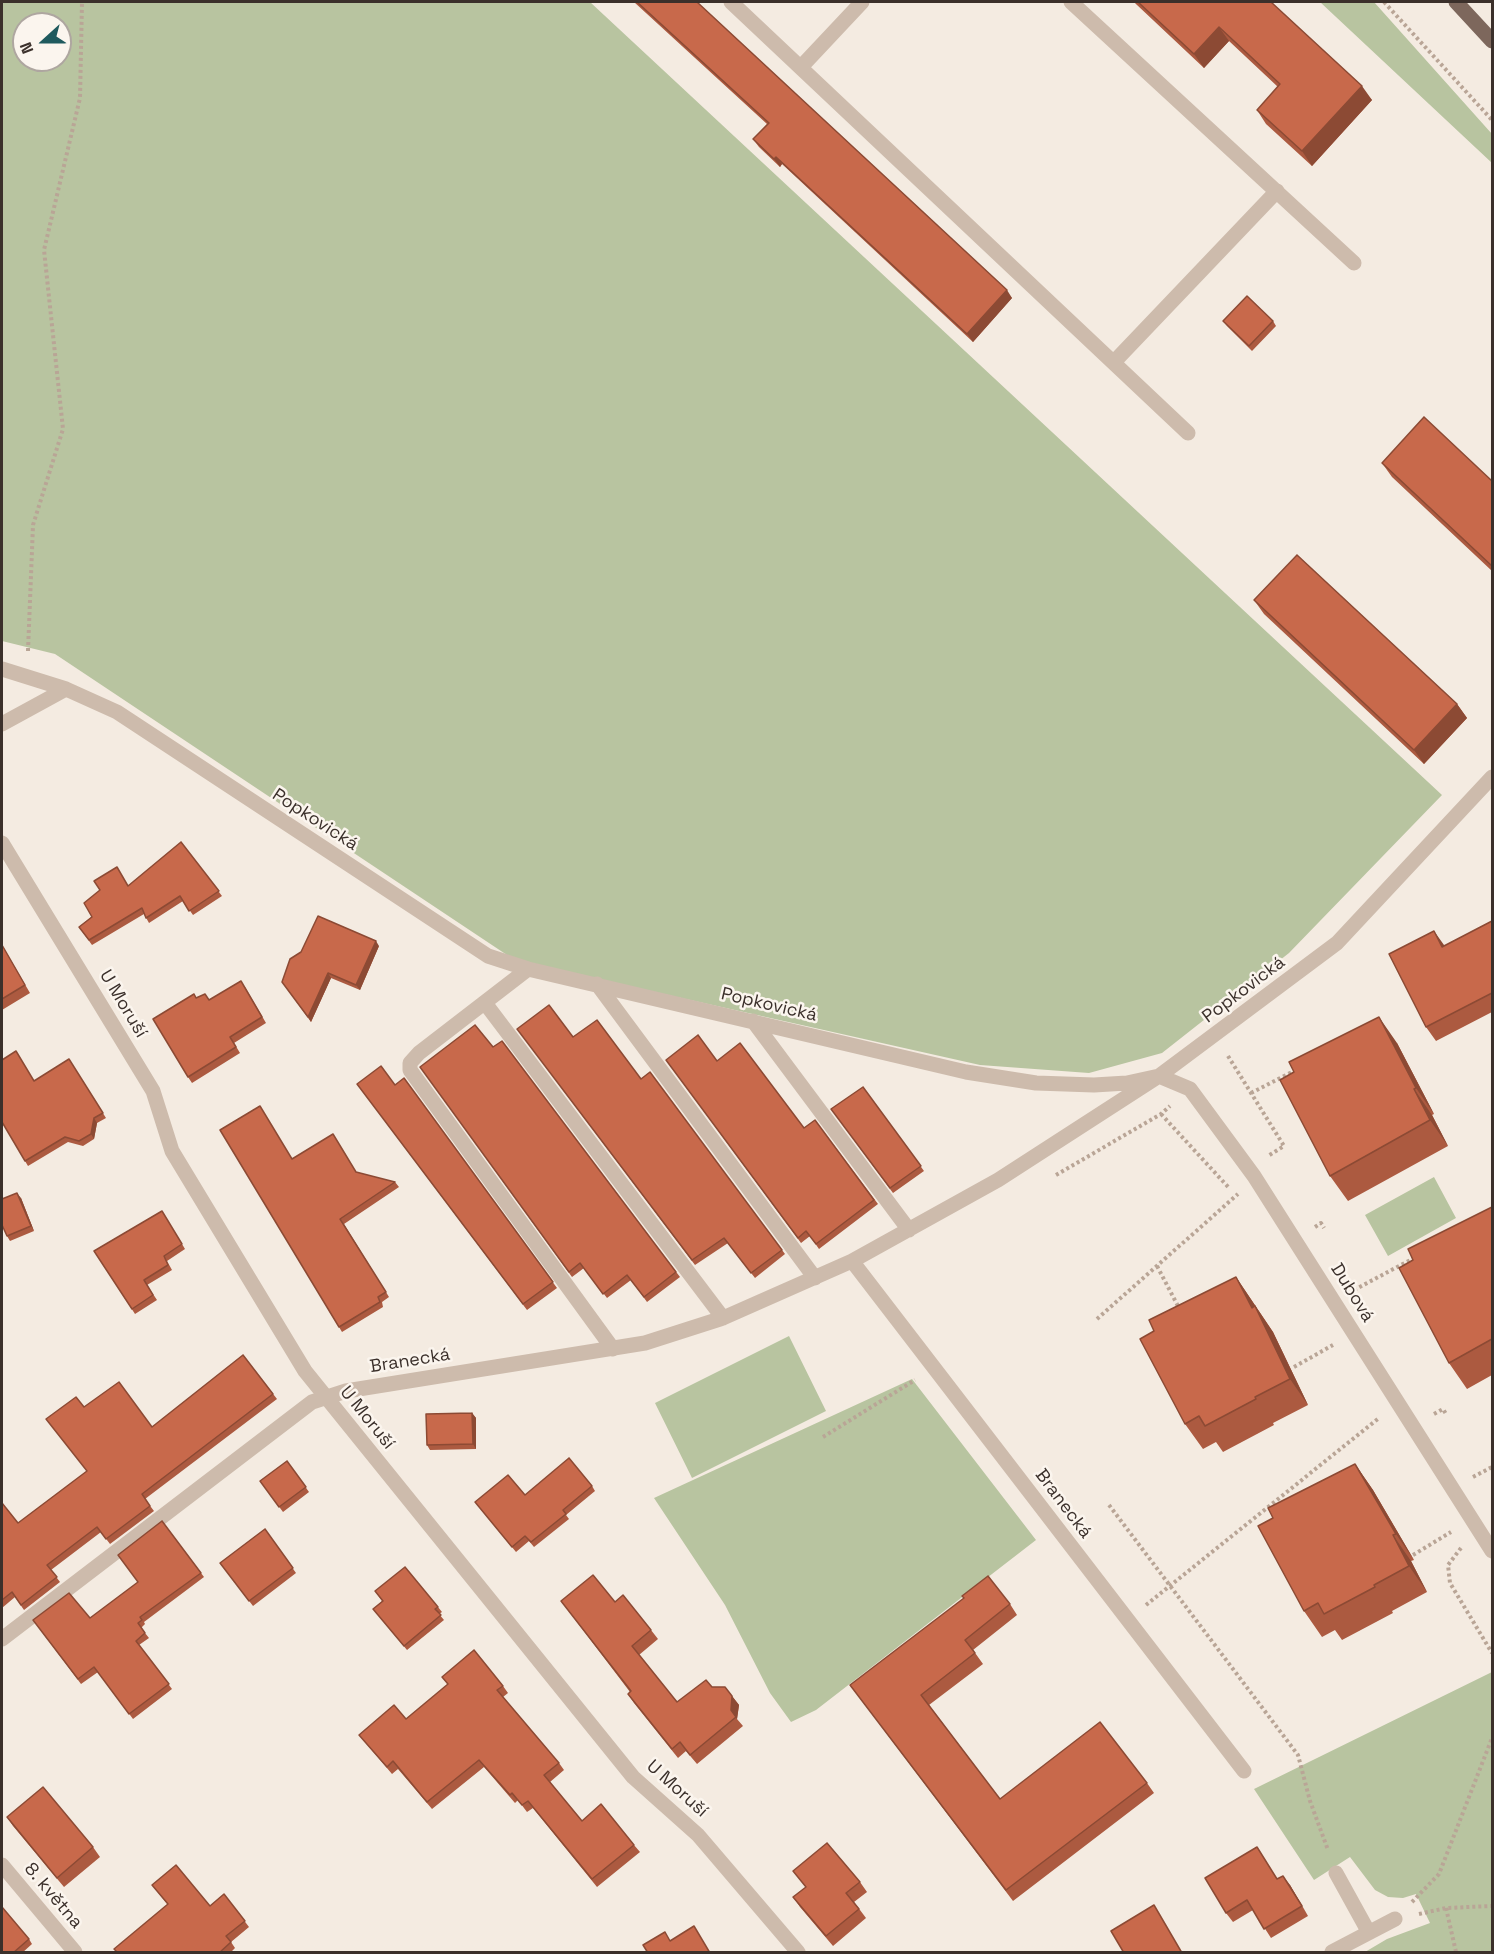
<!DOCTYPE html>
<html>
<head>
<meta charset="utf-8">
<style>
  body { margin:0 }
  #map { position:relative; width:1494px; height:1954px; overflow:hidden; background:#f4ebe1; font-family:"Space Grotesk",sans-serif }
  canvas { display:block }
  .frame { position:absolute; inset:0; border:3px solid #3b302b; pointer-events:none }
  .north { position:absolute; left:12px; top:12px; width:60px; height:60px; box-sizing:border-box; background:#fbf5ee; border:2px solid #aea6a0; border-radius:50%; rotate:249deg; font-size:16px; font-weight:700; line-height:24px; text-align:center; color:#3b302b }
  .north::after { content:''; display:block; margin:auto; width:21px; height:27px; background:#1f5a5e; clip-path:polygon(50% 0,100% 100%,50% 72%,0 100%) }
</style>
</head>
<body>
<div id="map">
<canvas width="1494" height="1954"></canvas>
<div class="frame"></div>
<div class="north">N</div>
</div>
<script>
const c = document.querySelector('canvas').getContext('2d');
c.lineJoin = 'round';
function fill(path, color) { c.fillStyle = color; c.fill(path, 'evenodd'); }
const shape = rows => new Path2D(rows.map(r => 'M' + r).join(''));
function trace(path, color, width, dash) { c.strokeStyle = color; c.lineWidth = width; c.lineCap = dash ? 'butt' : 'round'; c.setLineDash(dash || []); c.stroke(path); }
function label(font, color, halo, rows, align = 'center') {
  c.font = font + ' "Space Grotesk",sans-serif'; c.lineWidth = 5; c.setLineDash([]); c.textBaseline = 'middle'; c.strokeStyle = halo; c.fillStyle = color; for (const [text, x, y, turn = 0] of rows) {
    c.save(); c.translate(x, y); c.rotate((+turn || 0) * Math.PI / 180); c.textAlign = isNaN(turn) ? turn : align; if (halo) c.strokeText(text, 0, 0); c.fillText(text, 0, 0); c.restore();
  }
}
fill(shape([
  [2,2,590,2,1442,795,1289,953,1162,1053,1089,1073,980,1065,516,961,55,654,2,641],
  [24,24,60,24,60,60,24,60],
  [1320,2,1374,2,1492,134,1492,163],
  [1434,1177,1456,1218,1388,1256,1365,1215],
  [789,1336,826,1411,692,1478,655,1403],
  [912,1379,1036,1540,816,1710,791,1722,770,1693,725,1605,654,1498],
  [1492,1672,1492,1952,1365,1952,1387,1939,1430,1923,1416,1894,1403,1898,1388,1897,1375,1890,1350,1857,1314,1880,1254,1789]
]), '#b8c4a0');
trace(shape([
  [1384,2,1492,120],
  [28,651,33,525,63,429,44,250,80,98,82,2],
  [1228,1056,1284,1146,1268,1156],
  [1251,1093,1298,1069],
  [1161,1114,1230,1189],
  [1056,1175,1161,1114,1170,1106],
  [1315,1227,1321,1223,1324,1228],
  [1157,1266,1179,1308],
  [1354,1290,1416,1257],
  [1097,1319,1238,1194],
  [1294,1367,1333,1345],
  [1434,1414,1443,1409,1446,1414],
  [823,1437,915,1380],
  [1473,1477,1492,1467],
  [1109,1505,1298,1755,1310,1801,1328,1850],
  [1461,1548,1448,1565,1450,1583,1492,1653],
  [1413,1555,1451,1532],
  [1146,1605,1379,1418],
  [1412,1902,1439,1874,1492,1738],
  [1446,1908,1456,1952],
  [1419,1914,1446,1908,1492,1906]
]), '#b9a596', 4, [3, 3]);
trace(shape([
  [731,2,1188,433],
  [1071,2,1354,263],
  [801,67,862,2],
  [1114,362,1277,191],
  [2,669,66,689,117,712,488,956,528,969,966,1072,1036,1083,1094,1085,1127,1083,1159,1076,1337,943,1492,777],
  [2,724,66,689],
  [2,843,153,1091,172,1151,305,1371,633,1777,698,1835,798,1952],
  [528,969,419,1053,410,1063,410,1070,613,1349],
  [597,984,815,1278],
  [485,1003,723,1318],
  [753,1021,909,1230],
  [852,1261,998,1180,1159,1076,1190,1089,1254,1176,1492,1551],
  [2,1639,312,1402,346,1391,645,1343,723,1318,852,1261,1244,1771],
  [2,1865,75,1952],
  [1336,1873,1368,1931],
  [1332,1952,1395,1919]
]), '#cdbbac', 15);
trace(shape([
  [1456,2,1492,41]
]), '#7d675c', 15);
fill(shape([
  [634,2,697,2,1012,298,973,342,782,164,780,167,759,147,753,139,767,124],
  [1134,2,1271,2,1372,100,1312,166,1266,124,1257,110,1278,87,1229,41,1204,68,1137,5],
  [1223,321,1273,321,1276,326,1252,351,1227,326],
  [1382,463,1492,481,1492,571,1392,477],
  [1254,600,1457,704,1467,718,1424,764,1264,614],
  [181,842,222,896,193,915,183,901,149,923,144,914,92,945,79,927],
  [1492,921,1492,1012,1436,1041,1426,1027,1444,946],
  [2,945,30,993,2,1010],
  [379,946,360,990,331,978,311,1022,282,982],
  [245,987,266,1023,234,1043,240,1053,192,1083,188,1077,194,994,197,998,209,1000],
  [517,1029,573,1037,641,1079,650,1072,785,1254,755,1278,728,1243,695,1265],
  [502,1041,680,1277,647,1302,631,1280,607,1298,584,1268,572,1277,420,1067,493,1047],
  [1397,1043,1434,1114,1432,1115,1448,1146,1348,1201,1330,1176],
  [16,1051,34,1081,69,1059,106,1118,97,1123,94,1139,83,1146,68,1142,28,1166,25,1161],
  [666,1060,717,1061,804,1128,815,1120,878,1204,819,1249,810,1236,801,1243],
  [404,1078,557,1288,527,1310,357,1084,395,1085],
  [863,1087,924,1171,893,1193,831,1109],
  [292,1158,395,1182,399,1187,344,1224,389,1297,382,1302,383,1307,342,1332,339,1327],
  [21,1198,34,1231,10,1241,7,1236],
  [1492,1207,1492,1375,1467,1389,1449,1363],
  [162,1211,185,1249,167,1261,172,1270,147,1285,157,1300,135,1314,94,1251],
  [1236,1277,1273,1332,1308,1405,1273,1423,1274,1425,1223,1452,1216,1442,1203,1449,1185,1424,1154,1331],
  [243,1355,277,1399,145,1499,154,1511,110,1544,101,1532,51,1570,60,1582,24,1610,15,1597,2,1608,2,1503,18,1523,87,1471,84,1407,152,1427],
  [472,1413,476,1418,476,1449,430,1450,427,1445],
  [287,1461,309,1492,283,1512,260,1481],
  [1355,1464,1373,1490,1414,1560,1411,1561,1427,1592,1392,1611,1393,1613,1342,1640,1335,1630,1322,1637,1304,1611,1273,1518],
  [592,1486,595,1491,566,1515,569,1519,534,1547,529,1541,516,1552,475,1502],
  [162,1521,204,1577,144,1622,145,1624,141,1628,149,1638,139,1645,172,1689,133,1719,98,1672,81,1684,33,1620,90,1618,138,1582],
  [265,1529,296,1573,253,1606,220,1563],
  [375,1591,438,1607,442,1612,439,1614,444,1620,407,1650,373,1609,382,1601],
  [561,1601,615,1602,651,1630,658,1639,639,1655,677,1702,712,1687,732,1696,739,1705,737,1719,743,1726,697,1764,686,1751,678,1758,634,1703,628,1694,630,1692],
  [1010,1604,1017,1615,973,1650,983,1664,929,1705,1000,1799,1147,1783,1154,1793,1013,1901,850,1685],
  [442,1677,503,1686,508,1693,503,1697,559,1763,564,1770,550,1782,582,1821,634,1845,640,1852,597,1887,533,1808,527,1812,518,1800,515,1803,484,1767,432,1809,398,1769,392,1774,359,1735,406,1719,448,1685],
  [7,1817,93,1847,100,1857,64,1887,13,1826],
  [1257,1847,1277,1879,1290,1885,1308,1916,1271,1938,1253,1910,1233,1922,1226,1913],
  [793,1871,860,1882,867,1892,854,1902,866,1918,833,1946,800,1907,793,1897,806,1887],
  [152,1885,210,1906,224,1894,249,1927,231,1942,235,1948,230,1953,117,1953,168,1905],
  [29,1939,32,1944,22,1953,2,1953]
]), '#ac5a40');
fill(shape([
  [1219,27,1229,41,1204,68,1194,54],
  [1362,86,1372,100,1312,166,1302,151],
  [776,157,782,164,780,167,774,159],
  [1007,290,1012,298,973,342,967,334],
  [1457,704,1467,718,1424,764,1414,750],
  [1434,931,1444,945,1452,961,1442,947],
  [376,941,379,946,360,990,356,985],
  [328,973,331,978,311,1022,308,1017],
  [1379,1017,1397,1043,1434,1114,1416,1088],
  [1414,1089,1432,1115,1448,1146,1430,1120],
  [94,1118,97,1123,94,1139,91,1134],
  [17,1193,21,1198,34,1231,31,1226],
  [1236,1277,1273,1332,1308,1405,1290,1379],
  [472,1413,476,1418,476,1449,473,1444],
  [1355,1464,1373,1490,1414,1560,1396,1534],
  [1393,1535,1411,1561,1427,1592,1409,1566],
  [732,1696,739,1705,737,1719,731,1710],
  [1283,1876,1290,1885,1308,1916,1302,1906]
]), '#8c4a34');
const building = shape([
  [637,2,697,2,1007,290,967,334,776,157,774,159,753,139,769,123,637,2],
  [1138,2,1271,2,1362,86,1302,151,1257,110,1280,84,1219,27,1194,54,1138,2],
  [1247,296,1273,321,1249,346,1223,321,1247,296],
  [1424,417,1492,481,1492,566,1382,463,1424,417],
  [1297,555,1457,704,1414,750,1254,600,1297,555],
  [181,842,219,891,189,911,180,896,146,918,142,908,89,940,79,927,92,917,84,903,100,890,94,881,117,867,128,886,181,842],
  [318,916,376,941,356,985,328,973,308,1017,282,982,290,959,301,952,318,916],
  [1492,921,1492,993,1426,1027,1389,954,1434,931,1442,947,1492,921],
  [2,945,25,985,2,999,2,945],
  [241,981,262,1017,230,1037,236,1047,188,1077,153,1019,194,994,196,998,205,994,209,1000,241,981],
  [549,1005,573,1037,597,1020,641,1079,650,1072,782,1250,751,1273,724,1238,692,1260,517,1029,549,1005],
  [1379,1017,1416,1088,1414,1089,1430,1120,1330,1176,1280,1080,1294,1072,1289,1062,1379,1017],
  [475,1025,493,1047,502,1041,676,1272,644,1297,627,1275,603,1294,580,1263,569,1272,420,1067,475,1025],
  [698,1035,717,1061,740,1043,804,1128,815,1120,874,1200,816,1244,806,1231,798,1238,666,1060,698,1035],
  [16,1051,34,1081,69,1059,103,1113,94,1118,91,1134,79,1141,65,1137,25,1161,2,1122,2,1060,16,1051],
  [381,1066,395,1085,404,1078,553,1282,523,1304,357,1084,381,1066],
  [863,1087,921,1166,890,1188,831,1109,863,1087],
  [260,1106,292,1159,333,1134,356,1172,395,1182,340,1219,386,1292,378,1297,380,1302,339,1327,220,1130,260,1106],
  [17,1193,31,1226,7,1236,2,1225,2,1199,17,1193],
  [1492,1207,1492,1339,1449,1363,1399,1268,1413,1260,1408,1249,1492,1207],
  [162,1211,182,1244,164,1256,168,1265,144,1280,153,1295,132,1309,94,1251,162,1211],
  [1236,1277,1252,1308,1255,1306,1290,1379,1255,1397,1256,1399,1205,1426,1199,1416,1185,1424,1140,1339,1154,1331,1149,1320,1236,1277],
  [243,1355,273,1394,142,1494,150,1506,106,1539,97,1527,47,1565,57,1577,21,1605,12,1592,2,1600,2,1503,18,1523,87,1471,46,1419,76,1397,84,1407,119,1382,152,1427,243,1355],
  [472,1413,473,1444,427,1445,426,1414,472,1413],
  [569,1458,592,1486,563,1510,566,1514,531,1542,525,1536,512,1547,475,1502,508,1475,525,1495,569,1458],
  [287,1461,306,1487,279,1507,260,1481,287,1461],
  [1355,1464,1396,1534,1393,1535,1409,1566,1374,1585,1375,1587,1324,1614,1318,1603,1304,1611,1258,1526,1273,1518,1268,1508,1355,1464],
  [162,1521,201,1573,140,1617,142,1620,138,1623,145,1633,136,1641,169,1684,129,1714,94,1667,78,1679,33,1620,69,1593,90,1618,138,1582,118,1555,162,1521],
  [265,1529,293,1568,249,1601,220,1563,265,1529],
  [405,1567,438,1607,435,1609,441,1615,404,1646,373,1609,383,1601,375,1591,405,1567],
  [593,1575,615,1602,623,1595,651,1630,632,1646,677,1702,706,1680,712,1687,725,1687,732,1696,731,1710,736,1717,690,1755,680,1742,672,1749,628,1694,631,1691,561,1601,593,1575],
  [988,1576,1010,1604,965,1640,975,1653,921,1695,1000,1799,1100,1722,1147,1783,1006,1890,850,1685,964,1598,962,1596,988,1576],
  [474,1650,503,1686,497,1690,559,1763,544,1775,582,1821,601,1804,634,1845,592,1879,528,1801,522,1805,512,1793,510,1795,479,1760,427,1802,393,1761,387,1767,359,1735,394,1705,406,1719,448,1684,442,1677,474,1650],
  [43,1787,93,1847,57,1878,7,1817,43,1787],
  [827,1843,860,1882,846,1893,859,1909,826,1936,793,1897,806,1887,793,1871,827,1843],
  [1257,1847,1277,1879,1283,1876,1302,1906,1264,1929,1247,1900,1226,1913,1205,1878,1257,1847],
  [176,1865,210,1906,224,1894,245,1921,226,1936,231,1942,219,1953,118,1953,114,1949,168,1904,152,1885,176,1865],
  [1154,1905,1182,1953,1124,1953,1111,1931,1154,1905],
  [2,1907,29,1939,13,1953,2,1953,2,1907],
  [694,1926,710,1953,648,1953,643,1945,665,1932,670,1941,694,1926]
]);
fill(building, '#c8694b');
trace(building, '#8c4a34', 1.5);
label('18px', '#3b302b', '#fbf5ee', [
  ["Popkovická",315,820,33],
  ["Popkovická",1244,990,-37],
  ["U Moruší",123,1004,59],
  ["Popkovická",769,1005,13],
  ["Dubová",1352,1293,58],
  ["Branecká",410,1361,-9],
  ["U Moruší",367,1418,51],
  ["Branecká",1063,1504,53],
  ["U Moruší",677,1789,42],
  ["8. května",53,1896,50]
]);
</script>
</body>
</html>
